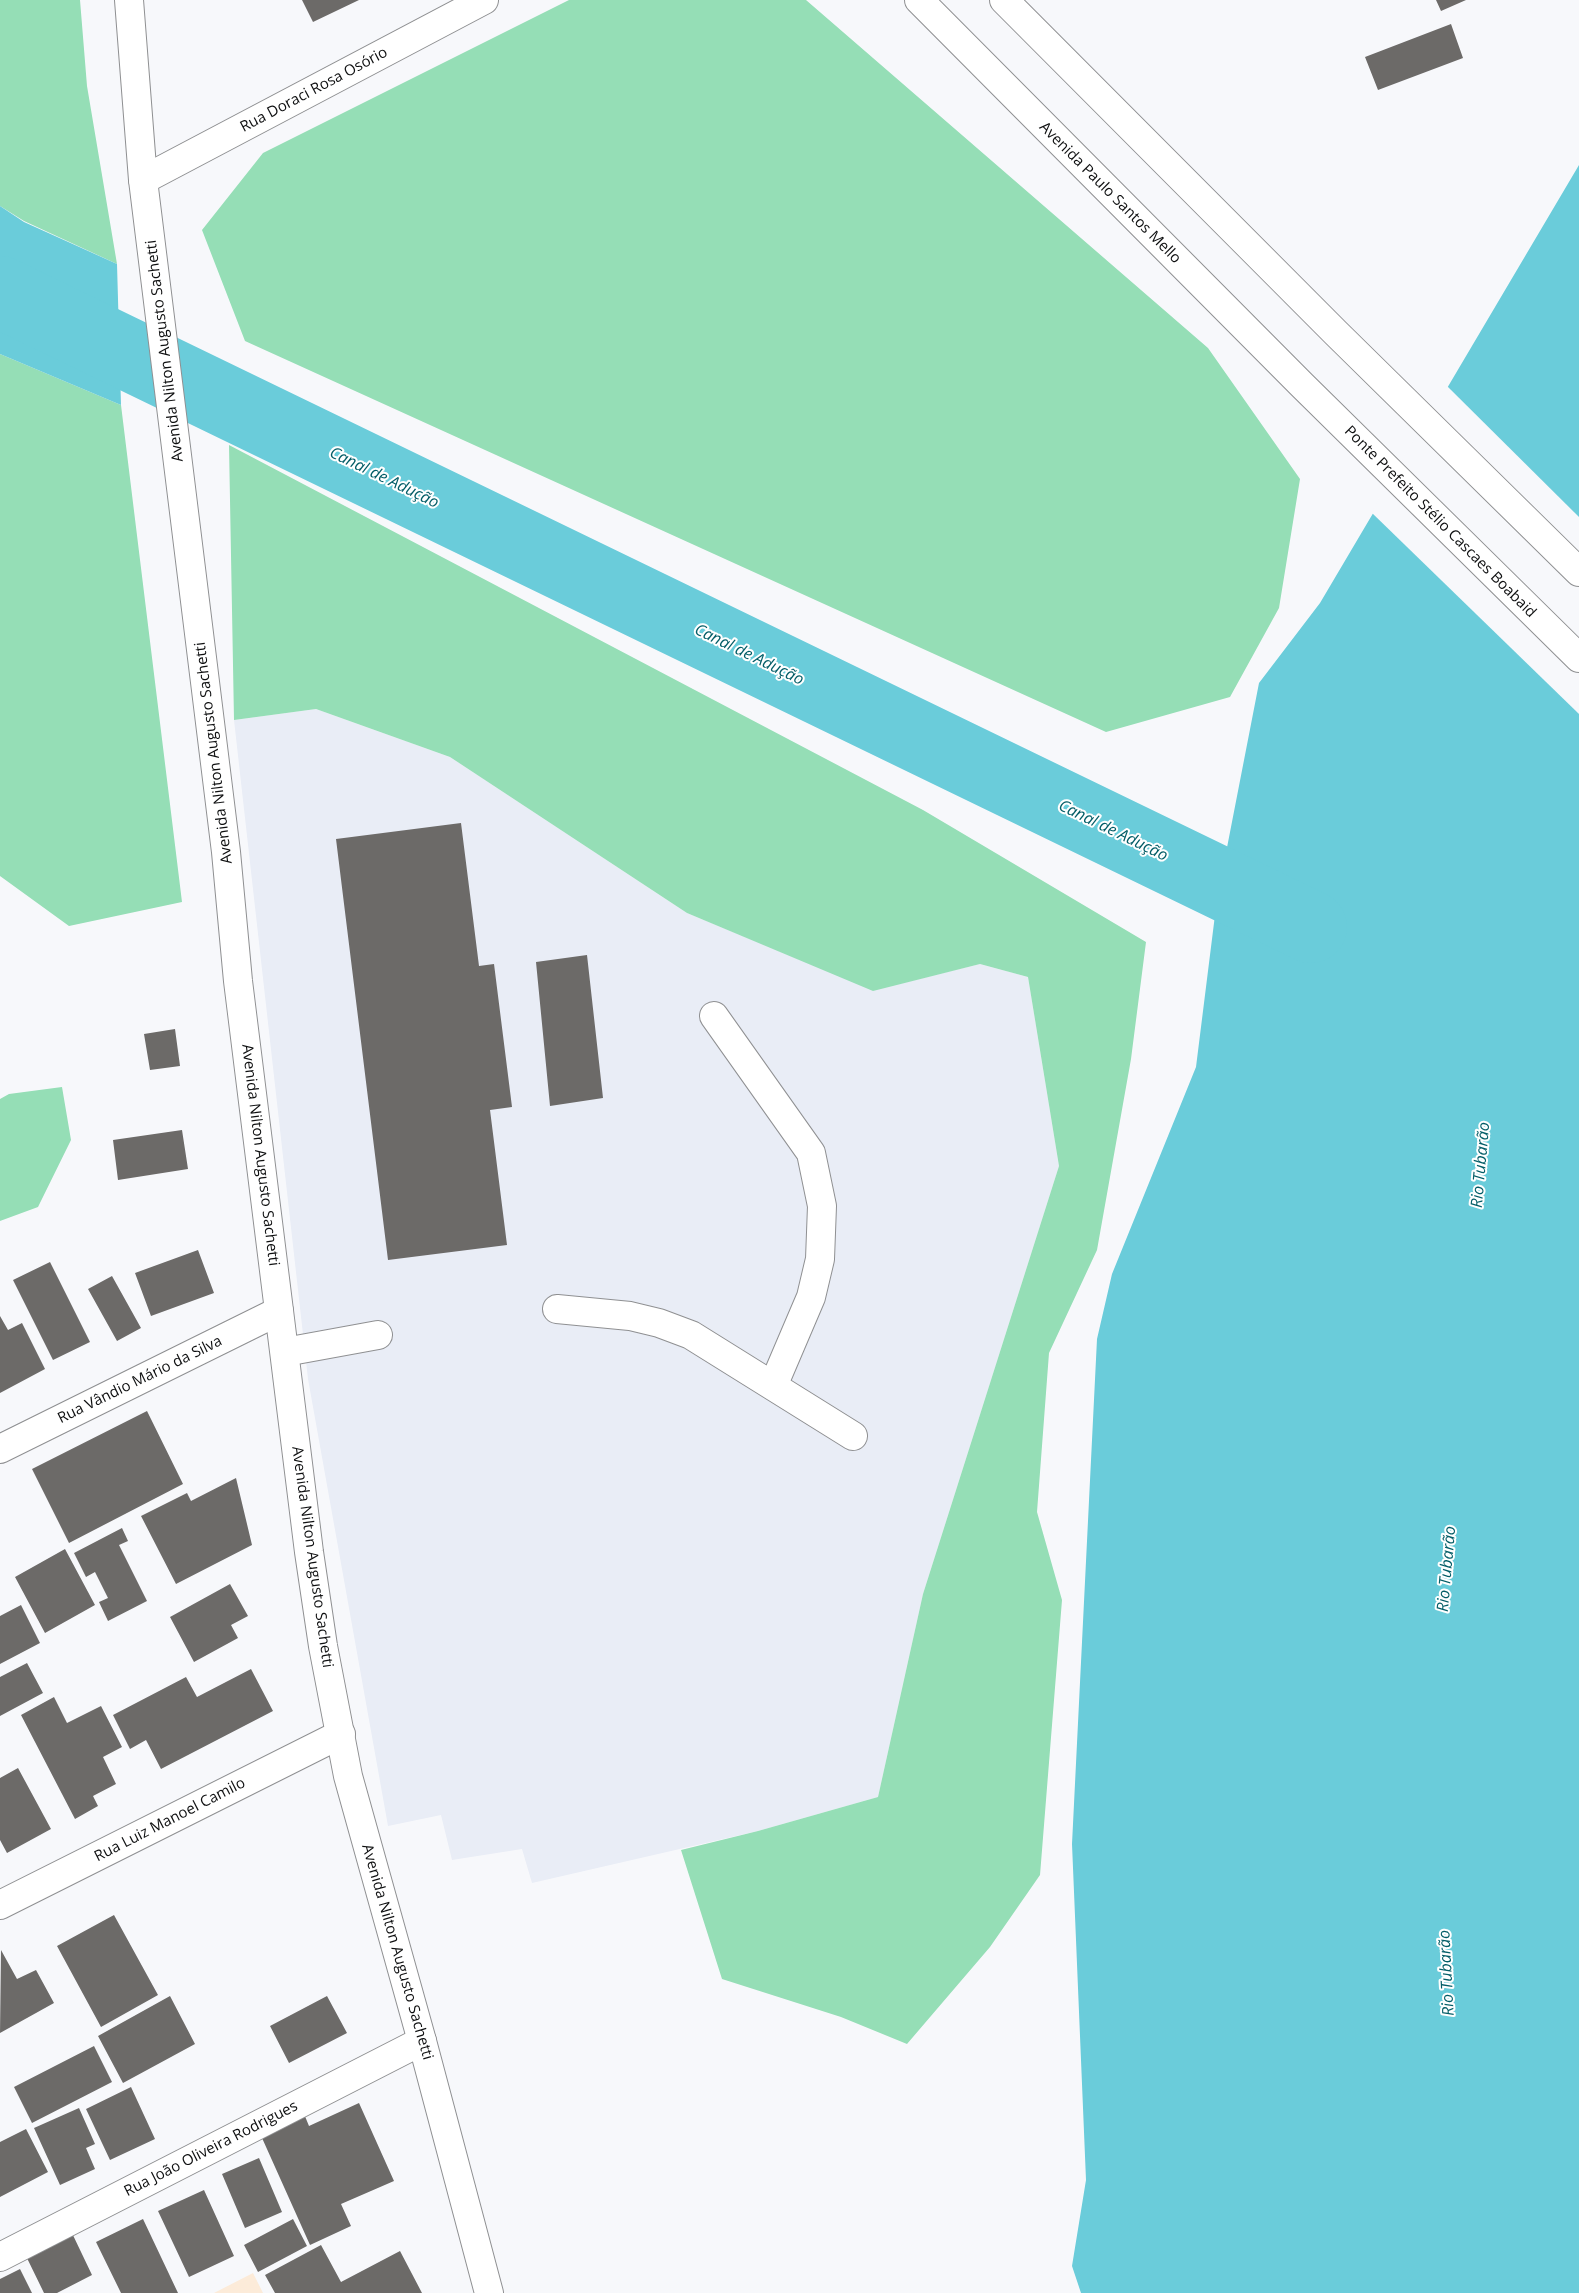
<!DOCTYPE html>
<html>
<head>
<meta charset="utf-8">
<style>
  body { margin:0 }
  canvas { display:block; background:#f7f8fb }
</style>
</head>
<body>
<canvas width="1579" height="2293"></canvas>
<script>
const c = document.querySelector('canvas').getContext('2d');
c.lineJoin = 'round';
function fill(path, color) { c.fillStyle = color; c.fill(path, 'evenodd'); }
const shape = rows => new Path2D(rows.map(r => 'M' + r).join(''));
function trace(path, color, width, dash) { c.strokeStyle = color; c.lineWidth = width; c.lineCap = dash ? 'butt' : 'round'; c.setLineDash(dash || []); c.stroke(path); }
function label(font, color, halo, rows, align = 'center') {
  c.font = font + ' "Open Sans",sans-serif'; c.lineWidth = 4; c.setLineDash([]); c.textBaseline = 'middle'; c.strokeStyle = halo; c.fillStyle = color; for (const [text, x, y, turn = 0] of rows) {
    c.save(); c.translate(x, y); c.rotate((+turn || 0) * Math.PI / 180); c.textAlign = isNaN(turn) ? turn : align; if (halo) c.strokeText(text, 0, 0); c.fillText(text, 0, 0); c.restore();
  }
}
fill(shape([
  [253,2273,263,2293,214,2293]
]), '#fcebd9');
fill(shape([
  [316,709,450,757,687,913,873,990,980,964,1028,977,1059,1166,923,1594,878,1797,758,1831,532,1883,522,1849,452,1860,441,1815,388,1826,308,1379,234,720]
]), '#e9edf6');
fill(shape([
  [0,0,80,0,87,86,117,264,24,221,0,206],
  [569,0,806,0,1208,348,1300,479,1279,608,1230,697,1106,732,245,341,202,230,263,153],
  [0,354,121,405,182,902,69,926,0,876],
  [229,445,923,810,1146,942,1131,1059,1097,1250,1049,1353,1037,1512,1062,1600,1040,1875,990,1947,907,2044,841,2017,722,1979,681,1850,758,1831,878,1797,923,1594,1059,1166,1028,977,980,964,873,991,687,913,450,757,316,709,234,720],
  [62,1087,71,1140,38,1207,0,1221,0,1099,9,1094]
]), '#95deb6');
fill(shape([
  [1579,165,1579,2293,1081,2293,1072,2266,1086,2180,1072,1844,1097,1339,1112,1274,1196,1067,1217,899,1259,683,1320,603],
  [0,206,24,222,117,264,121,405,0,354]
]), '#6accda');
fill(shape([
  [1446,385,1579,517,1579,714,1371,512]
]), '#f7f8fb');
trace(shape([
  [0,292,1311,927]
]), '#6accda', 72);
fill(shape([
  [302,0,359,0,313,22],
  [1436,0,1466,0,1441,11],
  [1451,24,1463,58,1378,90,1365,57],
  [461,823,479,966,494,964,512,1107,490,1110,507,1245,388,1260,336,839],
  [587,955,603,1098,550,1106,536,962],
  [175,1029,180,1066,150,1070,144,1034],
  [182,1130,188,1169,118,1180,113,1140],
  [198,1250,214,1293,151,1316,135,1273],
  [50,1262,90,1342,53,1360,13,1280],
  [112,1276,141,1328,117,1341,88,1289],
  [0,1316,8,1330,22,1323,45,1369,0,1393],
  [147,1411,183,1484,69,1543,32,1469],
  [236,1478,252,1545,176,1584,141,1516,187,1493,191,1501],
  [122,1528,128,1541,119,1545,147,1601,108,1621,99,1602,108,1598,95,1572,86,1577,74,1553],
  [65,1549,95,1605,45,1633,15,1577],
  [230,1584,248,1616,231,1625,238,1638,194,1662,170,1617],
  [21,1605,40,1643,0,1664,0,1616],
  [27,1663,43,1693,0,1716,0,1677],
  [251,1669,273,1711,161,1769,146,1740,130,1749,113,1715,186,1677,197,1697],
  [54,1697,67,1723,101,1706,122,1747,103,1757,116,1784,93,1796,98,1806,75,1819,21,1715],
  [18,1768,51,1829,7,1853,0,1840,0,1778],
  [114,1915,158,1995,101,2027,57,1946],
  [1,1950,17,1979,36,1970,54,2003,0,2033],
  [170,1996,195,2044,123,2083,98,2036],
  [327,1996,347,2033,289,2063,270,2026],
  [94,2046,112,2082,32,2123,14,2087],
  [131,2087,155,2139,110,2160,86,2109],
  [359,2103,394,2181,341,2204,351,2226,310,2245,258,2129,302,2109,309,2126],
  [79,2108,95,2144,86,2148,95,2169,60,2185,34,2128],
  [26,2129,48,2172,0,2197,0,2142],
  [259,2158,282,2212,245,2228,222,2174],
  [204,2190,234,2256,189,2277,158,2211],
  [143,2219,178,2293,121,2293,96,2242],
  [293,2219,307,2246,258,2272,244,2245],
  [71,2231,92,2275,57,2293,44,2293,25,2254],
  [321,2245,341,2282,400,2251,422,2293,275,2293,265,2275],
  [20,2269,32,2293,0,2293,0,2279]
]), '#6c6a68');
const minor = shape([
  [143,180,484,0],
  [714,1016,811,1153,822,1206,820,1259,811,1297,773,1386],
  [557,1309,630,1316,659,1323,691,1335,853,1436],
  [285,1352,378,1335],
  [0,1449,279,1311],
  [0,1905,341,1734],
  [0,2257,422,2041]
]);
const major = shape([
  [129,0,143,180,226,852,238,981,309,1552,323,1646,348,1776,422,2041,489,2293],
  [919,0,1302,385,1579,658],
  [1004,0,1336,333,1579,572]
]);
trace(minor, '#8f9092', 30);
trace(major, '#8f9092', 30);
trace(minor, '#fff', 28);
trace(major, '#fff', 28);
label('15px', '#0e0f10', '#fff', [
  ["Rua Doraci Rosa Osório",314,90,-28],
  ["Avenida Paulo Santos Mello",1110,193,45],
  ["Avenida Nilton Augusto Sachetti",165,351,-97],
  ["Ponte Prefeito Stélio Cascaes Boabaid",1440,522,45],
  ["Avenida Nilton Augusto Sachetti",214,753,-97],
  ["Avenida Nilton Augusto Sachetti",260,1155,83],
  ["Rua Vândio Mário da Silva",140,1380,-26],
  ["Avenida Nilton Augusto Sachetti",312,1557,82],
  ["Rua Luiz Manoel Camilo",170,1820,-27],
  ["Avenida Nilton Augusto Sachetti",397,1952,74],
  ["Rua João Oliveira Rodrigues",211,2149,-27]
]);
label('italic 16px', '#035d67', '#fff', [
  ["Canal de Adução",384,478,26],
  ["Canal de Adução",749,655,26],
  ["Canal de Adução",1113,831,26],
  ["Rio Tubarão",1481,1165,-85],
  ["Rio Tubarão",1447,1569,-85],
  ["Rio Tubarão",1447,1973,-93]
]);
</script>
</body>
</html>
